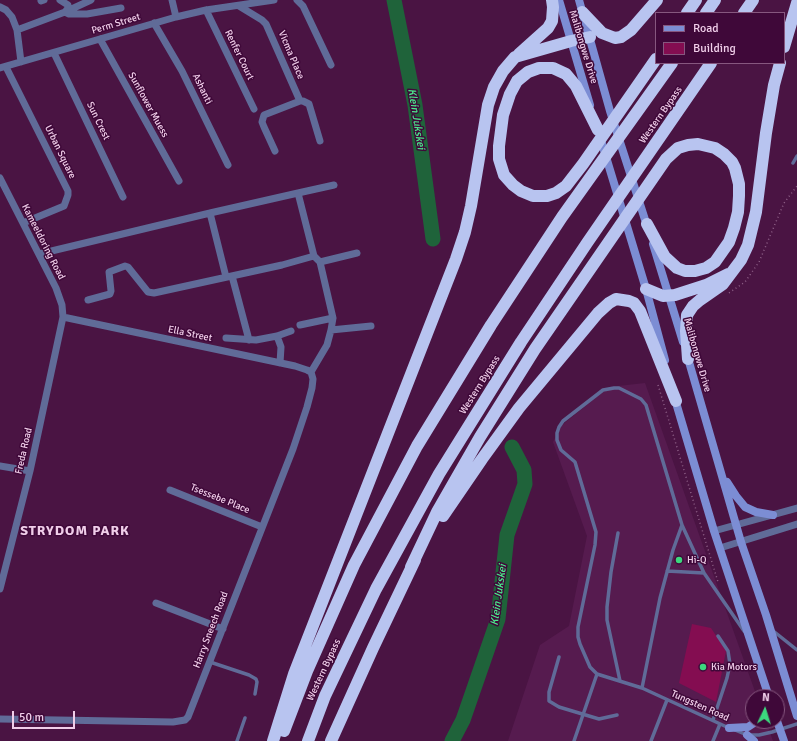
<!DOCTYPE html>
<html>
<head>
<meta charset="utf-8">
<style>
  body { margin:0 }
  #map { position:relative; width:797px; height:741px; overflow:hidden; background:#4a1443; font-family:Signika,sans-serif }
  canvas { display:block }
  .legend { position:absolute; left:655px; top:12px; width:130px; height:52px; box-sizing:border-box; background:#3f0839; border:1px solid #86577f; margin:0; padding:5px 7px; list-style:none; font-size:12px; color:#f0cee9 }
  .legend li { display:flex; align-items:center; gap:8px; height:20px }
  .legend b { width:20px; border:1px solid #86577f }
  .north { position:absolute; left:745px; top:689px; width:40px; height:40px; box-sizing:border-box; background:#3f0839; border:1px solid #86577f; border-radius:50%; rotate:4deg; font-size:11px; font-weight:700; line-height:16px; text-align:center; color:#f0cee9 }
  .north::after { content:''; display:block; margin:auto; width:14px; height:18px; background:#3cd77e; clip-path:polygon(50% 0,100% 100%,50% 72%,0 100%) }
  .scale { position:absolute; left:12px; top:711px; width:63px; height:18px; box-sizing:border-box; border:2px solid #f0cee9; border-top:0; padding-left:5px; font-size:12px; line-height:14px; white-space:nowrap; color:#f0cee9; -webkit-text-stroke:3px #3f0839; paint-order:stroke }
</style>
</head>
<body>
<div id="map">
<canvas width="797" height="741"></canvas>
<ul class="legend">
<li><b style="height:5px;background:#7c8dd4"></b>Road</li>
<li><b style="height:11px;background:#840d51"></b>Building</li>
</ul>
<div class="north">N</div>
<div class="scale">50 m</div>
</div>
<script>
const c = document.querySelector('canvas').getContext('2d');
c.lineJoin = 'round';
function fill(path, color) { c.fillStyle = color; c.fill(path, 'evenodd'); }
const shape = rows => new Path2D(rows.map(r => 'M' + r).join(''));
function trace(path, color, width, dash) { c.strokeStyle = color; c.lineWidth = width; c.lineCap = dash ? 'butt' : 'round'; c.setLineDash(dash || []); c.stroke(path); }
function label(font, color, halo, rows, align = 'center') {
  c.font = font + ' Signika,sans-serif'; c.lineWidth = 3; c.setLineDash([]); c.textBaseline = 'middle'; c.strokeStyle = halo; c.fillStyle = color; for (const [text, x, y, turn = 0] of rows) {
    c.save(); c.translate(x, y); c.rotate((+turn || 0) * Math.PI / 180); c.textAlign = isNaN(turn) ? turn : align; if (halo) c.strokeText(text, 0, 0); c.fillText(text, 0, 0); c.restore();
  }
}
fill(shape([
  [645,383,757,697,753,697,753,721,766,721,773,741,508,741,540,645,569,626,587,536,553,442,562,425,609,387]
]), '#561b4f');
trace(shape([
  [394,0,415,105,433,239],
  [452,741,463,720,498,619,507,535,525,484,524,470,512,447]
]), '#1f633a', 15);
fill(shape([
  [692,624,711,628,726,651,716,702,679,683]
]), '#840d51');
trace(shape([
  [729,293,745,282,759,262,784,203,797,186],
  [658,385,718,582]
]), '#8f6188', 1.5, [1, 3]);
trace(shape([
  [793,163,797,156],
  [682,525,704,573,744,631],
  [618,533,611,572,607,607,607,620,620,681],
  [667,571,704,573],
  [772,630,797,650],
  [559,657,549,692,549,701,559,707,599,719,617,715],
  [210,662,249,675,256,679,257,682,255,694],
  [642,688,660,598,673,550,682,525,646,405,641,399,619,388,614,388,603,390,563,421,559,427,557,433,557,440,561,450,575,462,596,532,595,545,578,627,578,637,580,644,590,667,597,674,642,688,729,728],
  [713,720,727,678,730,664,728,651,718,636],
  [735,730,747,735,759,735,772,732,797,724],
  [237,741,245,718],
  [574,741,597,674],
  [651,741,667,700],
  [713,741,720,724]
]), '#606b98', 3.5);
trace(shape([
  [60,0,68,5,68,8,65,12,69,14,87,14,121,8],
  [172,0,176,17],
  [297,0,303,6,331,65],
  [41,1,44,0],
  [239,6,262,20,266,24,300,101],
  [0,7,6,10,12,17,17,30,21,62],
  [206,10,254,109],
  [154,23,182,71,228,165],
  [17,30,65,12,91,0],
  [100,39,179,181],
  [54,53,123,197],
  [6,67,68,191,68,195,64,206,23,223],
  [0,68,176,17,206,10,274,0],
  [275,151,264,127,262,122,264,115,300,101,303,101,309,104,320,141],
  [0,178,56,288,62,305,63,317,30,471,0,589],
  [298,193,334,185],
  [210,213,226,277],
  [39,254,210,213,298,193,314,256,320,262,333,318,331,330,327,345,311,372],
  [320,262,357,253],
  [232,276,249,340],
  [88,300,110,294,111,291,109,272,125,266,128,267,148,292,154,293,282,265,314,256],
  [63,317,295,366,307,370,311,372],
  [300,325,333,318],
  [331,330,371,326],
  [277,336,281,347,280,363],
  [226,338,256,340,277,336,291,331],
  [0,466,30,471],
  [170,490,262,527],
  [714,531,797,508],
  [720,548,797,524],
  [156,603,223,629],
  [0,719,173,722,185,720,188,717,293,449,307,407,312,388,313,379,311,372]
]), '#606b98', 7);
trace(shape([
  [559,0,590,105],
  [579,0,610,111,648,229],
  [600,137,646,289,665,360],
  [653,244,683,342],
  [687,355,741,542,766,615,797,716],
  [674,396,714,531,769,697],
  [727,482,736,496,745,507,756,512,773,515],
  [777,721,784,741],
  [729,728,748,727,757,721],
  [747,735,754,741]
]), '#7c8dd4', 8);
trace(shape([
  [582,12,602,33,615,38,621,37,631,30,657,0],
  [687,13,696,0],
  [706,13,715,0],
  [744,13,753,0],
  [784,47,797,3],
  [519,54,548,28,552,21,553,7,552,0],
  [598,130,576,86,566,74,553,68,539,68,528,72,517,81,510,94,503,115,499,146,499,159,504,175,513,185,521,191,533,196,547,196,556,193,566,186,583,164,656,59],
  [646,289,663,296,675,295,706,285,728,274],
  [688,359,686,331,687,315,693,306,700,300,723,284,741,260,748,245,756,212,766,133,774,85,780,63],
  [443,516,482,459,519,408,598,313,609,303,616,299,629,301,634,303,640,311,676,401],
  [411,567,437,512,480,437,535,349,666,159,678,148,688,145,698,144,715,148,724,154,732,162,735,168,739,184,739,196,738,212,734,228,729,242,715,262,706,268,695,271,685,271,677,268,665,257,647,224],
  [284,731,307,671,354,565,417,446,491,325,562,217,672,63],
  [273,741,294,674,456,259,465,232,471,206,488,105,494,87,503,71,515,57,571,41,590,37],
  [308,741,325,696,376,589,439,474,521,342,587,243,711,63],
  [331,741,373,648,415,560]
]), '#b8c4f0', 12);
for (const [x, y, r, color] of [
  [679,560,4,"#3cd77e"],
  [703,667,4,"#3cd77e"]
]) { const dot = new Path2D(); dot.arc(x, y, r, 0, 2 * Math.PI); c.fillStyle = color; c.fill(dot); trace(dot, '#3f0839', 1.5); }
label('10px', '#f0cee9', '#3f0839', [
  ["Perm Street",116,24,-17],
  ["Malibongwe Drive",583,47,73],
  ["Renfer Court",239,55,64],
  ["Vicma Place",291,55,67],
  ["Ashanti",202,89,64],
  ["Sunflower Muess",148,105,61],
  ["Western Bypass",661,115,-55],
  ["Sun Crest",98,121,64],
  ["Urban Square",60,152,64],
  ["Kameeldoring Road",43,242,63],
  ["Ella Street",190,334,12],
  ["Malibongwe Drive",697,355,74],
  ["Western Bypass",480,385,-58],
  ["Freda Road",24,451,-77],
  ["Tsessebe Place",220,499,22],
  ["Harry Sneech Road",211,630,-69],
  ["Western Bypass",324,670,-65],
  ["Tungsten Road",700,706,24]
]);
label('10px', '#f0cee9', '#3f0839', [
  ["Hi-Q",687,560],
  ["Kia Motors",711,667]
], 'left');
label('italic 11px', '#4cee8e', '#3f0839', [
  ["Klein Jukskei",416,119,81],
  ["Klein Jukskei",499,595,-82]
]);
c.letterSpacing = '1px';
label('bold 14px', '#f0cee9', '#3f0839', [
  ["STRYDOM PARK",75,531]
]);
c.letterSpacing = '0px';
</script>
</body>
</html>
